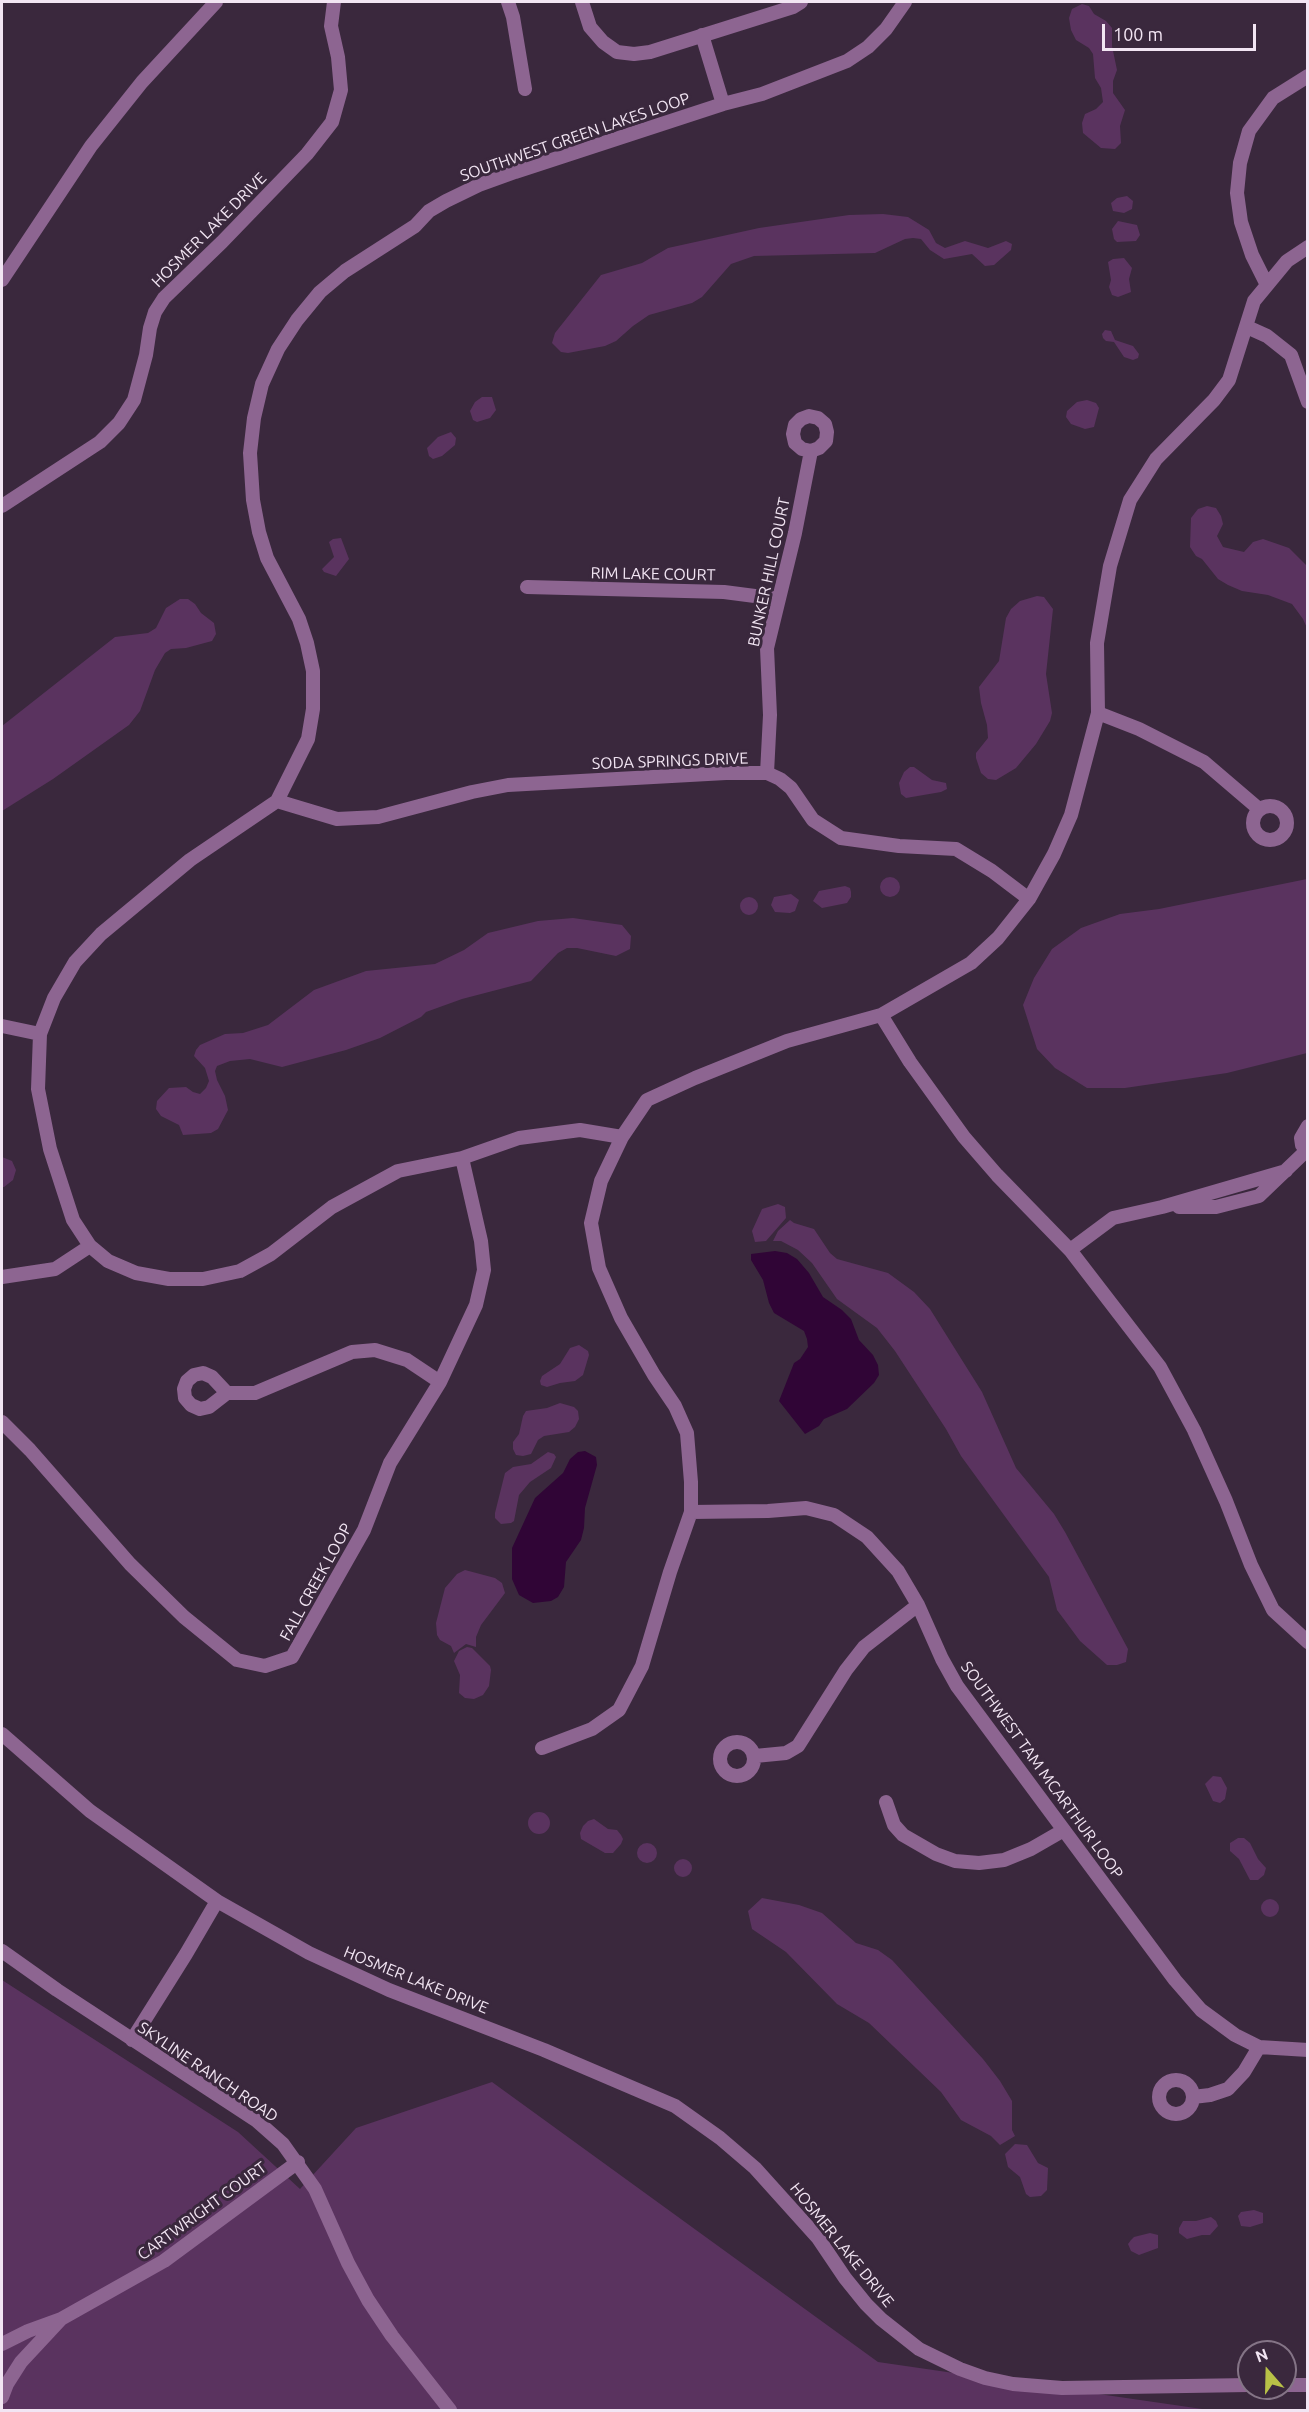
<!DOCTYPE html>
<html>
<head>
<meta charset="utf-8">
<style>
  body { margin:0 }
  #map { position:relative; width:1309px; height:2412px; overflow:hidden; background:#3a283d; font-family:Ubuntu,sans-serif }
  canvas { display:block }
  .frame { position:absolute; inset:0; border:3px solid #f2e5f3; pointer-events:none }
  .north { position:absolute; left:1237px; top:2340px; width:60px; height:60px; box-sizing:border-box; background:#3a283d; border:2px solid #847486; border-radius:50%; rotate:340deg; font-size:16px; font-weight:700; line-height:24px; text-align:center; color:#f2e5f3 }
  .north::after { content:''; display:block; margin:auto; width:21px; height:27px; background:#b8c147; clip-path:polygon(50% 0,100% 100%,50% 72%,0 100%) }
  .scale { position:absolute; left:1102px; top:24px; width:154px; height:27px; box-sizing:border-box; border:3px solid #f2e5f3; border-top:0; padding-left:8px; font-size:18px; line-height:21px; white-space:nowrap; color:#f2e5f3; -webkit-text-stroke:4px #3a283d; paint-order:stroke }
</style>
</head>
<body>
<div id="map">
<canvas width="1309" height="2412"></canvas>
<div class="frame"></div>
<div class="north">N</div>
<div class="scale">100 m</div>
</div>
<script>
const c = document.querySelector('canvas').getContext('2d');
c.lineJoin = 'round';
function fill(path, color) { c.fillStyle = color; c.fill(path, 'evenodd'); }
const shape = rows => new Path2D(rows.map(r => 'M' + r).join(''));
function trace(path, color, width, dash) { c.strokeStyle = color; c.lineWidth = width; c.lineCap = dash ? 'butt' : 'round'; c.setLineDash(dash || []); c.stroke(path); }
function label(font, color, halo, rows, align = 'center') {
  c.font = font + ' Ubuntu,sans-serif'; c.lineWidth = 6; c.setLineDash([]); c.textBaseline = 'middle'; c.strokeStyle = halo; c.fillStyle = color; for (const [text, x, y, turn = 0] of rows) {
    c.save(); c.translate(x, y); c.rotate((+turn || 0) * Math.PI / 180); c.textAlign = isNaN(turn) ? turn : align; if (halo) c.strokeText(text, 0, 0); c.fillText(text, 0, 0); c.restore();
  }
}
fill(shape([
  [1082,4,1089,6,1094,14,1106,21,1112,28,1112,46,1117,70,1113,81,1113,93,1125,110,1120,126,1121,143,1115,149,1101,148,1083,133,1082,123,1085,114,1096,109,1103,102,1101,88,1095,78,1093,54,1089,48,1076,40,1071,30,1069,18,1072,9],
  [1127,196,1133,201,1132,209,1124,213,1113,211,1111,203,1117,198],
  [883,214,908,217,929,230,936,243,945,248,965,241,988,248,1006,241,1012,244,1011,250,994,265,985,266,972,254,944,259,930,250,921,239,913,238,905,239,875,253,754,256,731,264,702,297,692,303,649,315,633,326,616,341,605,346,568,353,561,352,552,343,555,333,601,275,642,263,668,248,759,228,849,215],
  [1118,221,1137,225,1140,235,1136,241,1117,242,1114,239,1112,229],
  [1124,258,1132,268,1129,279,1131,292,1118,297,1112,295,1109,287,1111,280,1108,262,1113,259],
  [1105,330,1111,331,1115,340,1133,346,1139,354,1138,358,1133,360,1124,357,1114,342,1106,341,1103,338,1102,334],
  [482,397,492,397,496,410,490,418,477,422,473,420,470,411,475,402],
  [1087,400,1096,403,1099,408,1094,427,1085,429,1071,424,1066,417,1067,411,1077,402],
  [451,432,456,438,455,445,442,456,433,459,429,456,427,448,438,437],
  [1207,506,1216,508,1221,516,1223,524,1217,536,1223,547,1244,552,1253,542,1263,539,1289,548,1307,566,1307,628,1303,619,1292,604,1268,595,1242,591,1228,585,1218,579,1202,559,1196,556,1190,547,1191,518,1198,509],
  [341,538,349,559,336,576,324,572,322,569,334,557,329,542,333,539],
  [1037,596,1044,597,1053,609,1046,674,1052,713,1050,721,1036,744,1016,768,996,780,988,779,981,773,976,758,976,753,988,738,987,725,981,703,979,687,999,661,1006,618,1011,609,1020,601],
  [180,599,188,599,195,604,201,613,214,623,216,634,212,641,186,648,171,649,165,653,155,670,140,711,129,725,53,779,2,811,2,726,115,637,148,633,156,628,166,608],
  [910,767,914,767,932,780,946,783,947,789,941,792,906,798,901,794,899,783,904,772],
  '880 887a10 10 0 1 1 20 0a10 10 0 1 1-20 0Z',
  [1307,879,1307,1053,1227,1073,1125,1088,1087,1088,1055,1068,1037,1049,1023,1005,1034,978,1052,949,1081,928,1120,914,1159,909],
  [845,886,850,888,851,892,851,897,847,903,822,908,813,901,819,891],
  [791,894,799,900,795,911,790,913,775,912,771,905,774,897],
  '740 906a9 9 0 1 1 18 0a9 9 0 1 1-18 0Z',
  [573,918,622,925,631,936,630,949,616,956,577,948,567,948,558,953,531,981,462,999,426,1012,421,1017,380,1038,346,1050,282,1067,250,1059,230,1061,217,1066,215,1071,217,1080,225,1096,228,1110,218,1129,211,1133,183,1135,179,1125,161,1116,156,1109,157,1101,169,1088,186,1087,193,1092,200,1094,206,1088,209,1081,205,1068,194,1056,196,1050,200,1045,225,1034,243,1033,268,1025,314,990,366,971,435,964,464,950,488,933,538,921],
  [2,1157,12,1161,16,1170,13,1180,4,1187,2,1187],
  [778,1204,785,1207,786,1218,766,1241,755,1242,752,1231,762,1209],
  [790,1220,794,1223,814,1229,830,1253,837,1259,888,1273,914,1292,930,1309,982,1392,1016,1468,1054,1514,1065,1532,1128,1649,1126,1662,1117,1665,1107,1665,1080,1641,1063,1618,1057,1610,1049,1577,961,1456,946,1429,895,1351,877,1328,837,1299,812,1263,798,1250,781,1241,773,1241,778,1231],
  [579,1345,588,1351,589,1355,583,1375,575,1381,560,1383,547,1387,541,1385,540,1381,542,1376,560,1364,570,1348],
  [560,1403,574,1407,578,1411,579,1419,575,1427,569,1432,544,1436,538,1440,531,1454,523,1456,516,1455,513,1449,513,1442,519,1434,523,1416,526,1411,547,1408],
  [548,1452,554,1454,556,1457,551,1468,530,1482,519,1495,514,1521,511,1523,501,1524,495,1518,495,1513,505,1473,513,1467,531,1464],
  [465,1570,495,1578,502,1583,505,1593,481,1625,476,1637,476,1647,466,1644,454,1653,451,1646,440,1640,437,1635,436,1623,445,1588,457,1574],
  [467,1647,472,1648,490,1666,491,1670,489,1686,483,1695,474,1699,465,1698,459,1693,460,1675,454,1661,459,1651],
  [1213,1776,1221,1777,1227,1788,1225,1799,1220,1803,1213,1801,1205,1784],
  '528 1823a11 11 0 1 1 22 0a11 11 0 1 1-22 0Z',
  [594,1819,608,1829,617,1830,621,1835,623,1839,621,1844,613,1853,605,1853,581,1839,580,1833,583,1826,588,1821],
  [1238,1838,1244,1838,1250,1843,1258,1859,1266,1868,1264,1875,1258,1880,1250,1880,1239,1859,1230,1851,1230,1843],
  '637 1853a10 10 0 1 1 20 0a10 10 0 1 1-20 0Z',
  '674 1868a9 9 0 1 1 18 0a9 9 0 1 1-18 0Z',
  [762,1898,799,1905,822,1913,856,1943,878,1950,892,1960,983,2059,1000,2081,1012,2101,1012,2130,1015,2136,1000,2145,991,2136,961,2120,941,2092,869,2023,837,2004,786,1952,752,1929,748,1911],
  '1261 1908a9 9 0 1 1 18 0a9 9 0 1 1-18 0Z',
  [2,1980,238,2132,300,2189,356,2128,492,2082,878,2362,1209,2410,2,2410],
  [1015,2144,1027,2145,1038,2163,1048,2168,1047,2190,1041,2196,1030,2197,1026,2194,1020,2177,1008,2167,1005,2154],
  [1254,2210,1263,2213,1263,2223,1250,2227,1241,2226,1238,2216,1241,2212],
  [1211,2217,1216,2221,1218,2226,1210,2235,1202,2235,1187,2239,1179,2233,1179,2228,1183,2221,1196,2221],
  [1150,2233,1158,2235,1158,2248,1139,2255,1131,2251,1128,2244,1131,2240,1134,2237]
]), '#5a335f');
fill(shape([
  [775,1251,787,1253,797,1259,809,1273,823,1297,842,1310,851,1319,859,1340,873,1355,878,1365,879,1375,874,1383,847,1409,824,1419,819,1426,805,1434,779,1401,794,1363,800,1359,808,1347,807,1339,804,1331,774,1313,769,1303,763,1280,751,1260,751,1254],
  [585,1451,596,1457,597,1465,585,1508,584,1528,581,1540,566,1562,564,1587,558,1597,551,1601,533,1603,519,1595,512,1579,512,1548,535,1498,563,1473,570,1459,578,1452]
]), '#300536');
trace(shape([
  [508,2,513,17,525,89],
  [582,2,590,27,603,42,617,52,634,54,650,52,793,7,801,2],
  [702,35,723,104],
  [2,280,91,146,142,82,216,2],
  [1267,285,1252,255,1241,222,1237,193,1240,163,1249,131,1273,98,1308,76],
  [1247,327,1267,336,1291,355,1308,402],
  [2,506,100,442,119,423,134,400,146,355,150,328,155,312,164,298,222,242,307,154,332,122,341,90,338,57,331,26,334,2],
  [527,587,724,592,778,599],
  [1098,713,1139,729,1204,762,1259,809],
  [767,773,770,715,767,648,795,533,811,451,802,449,795,443,793,434,795,425,801,419,809,416,818,418,825,424,827,432,826,441,819,448,811,451],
  [277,801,337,819,378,817,472,792,508,785,726,773,767,773,780,779,791,788,813,820,841,838,899,846,956,849,992,871,1029,899],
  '1253 823a17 17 0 1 1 34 0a17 17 0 1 1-34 0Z',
  [881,1015,910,1062,964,1137,997,1175,1070,1250,1160,1367,1194,1430,1226,1501,1251,1565,1273,1610,1308,1642],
  [2,1026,40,1034],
  [1308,1126,1301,1138,1302,1145,1308,1152],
  [622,1137,580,1130,519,1138,462,1158,398,1171,332,1207,271,1254,240,1271,203,1279,169,1279,136,1273,108,1261,90,1246,73,1220,50,1149,38,1089,40,1034,54,998,75,962,101,934,190,860,277,801,308,739,313,709,313,671,307,643,299,619,267,558,259,532,253,500,250,453,254,418,262,384,278,349,297,320,320,292,345,271,415,226,429,211,446,201,479,185,515,172,723,104,762,94,847,61,868,47,886,29,905,2],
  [1179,1207,1216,1207,1259,1196,1306,1151],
  [1070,1250,1113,1218,1162,1207,1286,1171],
  [2,1277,55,1269,90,1246],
  [227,1393,212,1377,203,1373,194,1375,187,1381,184,1389,185,1398,191,1405,200,1409,209,1407,227,1393,255,1393,352,1352,375,1350,407,1360,440,1382],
  [2,1422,30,1450,130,1564,184,1617,237,1660,265,1666,292,1657,364,1530,390,1463,440,1382,476,1305,484,1270,481,1241,462,1158],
  [691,1512,768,1511,806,1508,834,1515,867,1537,898,1571,918,1605,942,1659,957,1686,1175,1980,1201,2010,1235,2035,1259,2047,1308,2050],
  [2,1734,90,1811,217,1901],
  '720 1759a17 17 0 1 1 34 0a17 17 0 1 1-34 0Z',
  [542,1748,592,1729,619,1710,642,1666,670,1572,691,1512,691,1482,687,1433,675,1406,654,1375,621,1318,599,1268,591,1223,601,1181,622,1137,647,1100,695,1078,787,1041,881,1015,971,963,998,938,1029,899,1054,854,1071,815,1098,713,1097,643,1110,566,1130,500,1156,459,1214,400,1229,380,1254,301,1287,261,1308,247],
  [755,1756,786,1753,798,1746,846,1670,864,1647,918,1605],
  [886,1802,894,1825,903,1835,936,1854,955,1861,979,1863,1004,1860,1031,1849,1064,1830],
  [2,1951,57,1990,257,2121,283,2144,315,2189,348,2263,368,2300,392,2336,450,2410],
  [132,2040,186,1954,217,1901,309,1953,389,1990,544,2050,675,2106,720,2138,755,2168,818,2238,845,2278,866,2304,881,2319,919,2349,960,2369,985,2378,1013,2384,1062,2388,1249,2385],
  '1159 2097a17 17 0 1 1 34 0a17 17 0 1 1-34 0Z',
  [1193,2097,1210,2095,1228,2089,1244,2072,1259,2047],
  [61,2319,164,2261,298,2162],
  [2,2344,28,2331,61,2319,21,2362,7,2384,2,2397],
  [1285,2385,1308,2385]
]), '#8d6591', 14);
label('16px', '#f2e5f3', '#3a283d', [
  ["SOUTHWEST GREEN LAKES LOOP",575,137,-19],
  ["HOSMER LAKE DRIVE",209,230,-45],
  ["BUNKER HILL COURT",769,572,-78],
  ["RIM LAKE COURT",653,574,1],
  ["SODA SPRINGS DRIVE",670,761,-2],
  ["FALL CREEK LOOP",316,1582,-61],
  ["SOUTHWEST TAM MCARTHUR LOOP",1042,1770,54],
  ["HOSMER LAKE DRIVE",416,1980,22],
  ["SKYLINE RANCH ROAD",208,2072,34],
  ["CARTWRIGHT COURT",202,2211,-36],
  ["HOSMER LAKE DRIVE",842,2245,51]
]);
</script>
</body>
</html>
